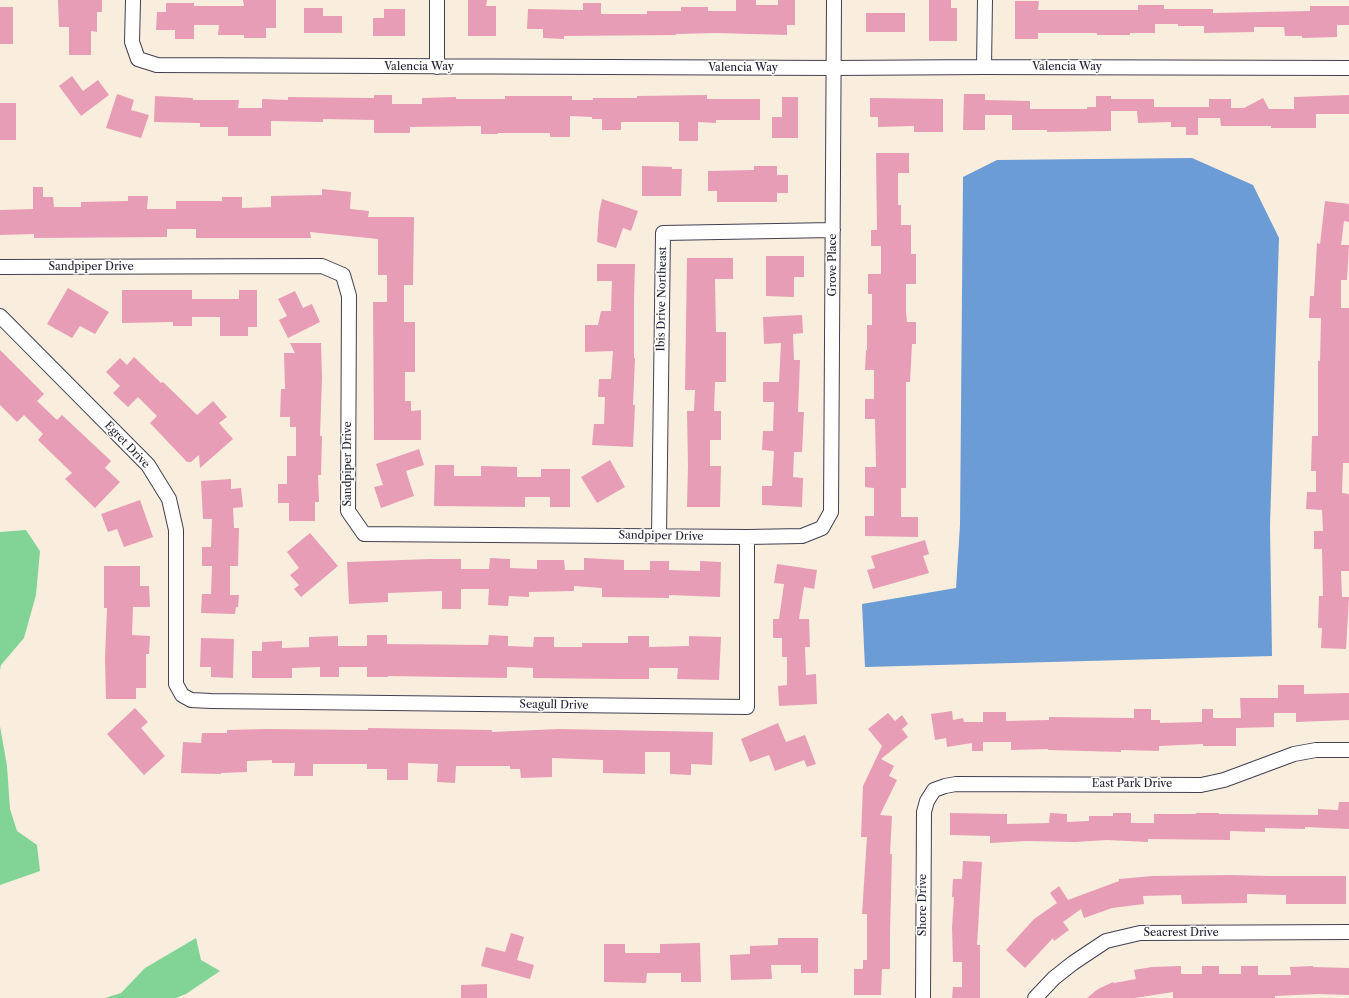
<!DOCTYPE html>
<html>
<head>
<meta charset="utf-8">
<style>
  body { margin:0 }
  canvas { display:block; background:#f9eddd }
</style>
</head>
<body>
<canvas width="1349" height="998"></canvas>
<script>
const c = document.querySelector('canvas').getContext('2d');
c.lineJoin = 'round';
function fill(path, color) { c.fillStyle = color; c.fill(path, 'evenodd'); }
const shape = rows => new Path2D(rows.map(r => 'M' + r).join(''));
function trace(path, color, width, dash) { c.strokeStyle = color; c.lineWidth = width; c.lineCap = dash ? 'butt' : 'round'; c.setLineDash(dash || []); c.stroke(path); }
function label(font, color, halo, rows, align = 'center') {
  c.font = font + ' "Libre Caslon Text",serif'; c.lineWidth = 3; c.setLineDash([]); c.textBaseline = 'middle'; c.strokeStyle = halo; c.fillStyle = color; for (const [text, x, y, turn = 0] of rows) {
    c.save(); c.translate(x, y); c.rotate((+turn || 0) * Math.PI / 180); c.textAlign = isNaN(turn) ? turn : align; if (halo) c.strokeText(text, 0, 0); c.fillText(text, 0, 0); c.restore();
  }
}
fill(shape([
  [26,530,40,551,36,595,24,638,1,665,0,670,0,532],
  [0,726,7,766,10,809,17,831,37,845,40,871,0,885],
  [196,938,201,960,220,971,186,994,176,998,105,998,121,993,145,968]
]), '#81d496');
fill(shape([
  [1192,158,1253,185,1279,238,1270,525,1272,656,865,667,862,604,956,588,960,525,963,177,997,160]
]), '#6b9cd5');
fill(shape([
  [58,0,102,0,102,12,97,12,97,32,91,31,91,55,69,55,69,27,59,27],
  [243,0,276,0,276,28,266,28,266,38,244,38,244,35,218,35,219,25,194,25,194,39,175,39,175,30,156,30,157,12,166,12,166,3,194,3,194,6,244,6],
  [468,0,487,0,486,6,496,6,496,36,468,36],
  [736,0,756,0,756,5,778,5,778,0,795,0,795,25,787,25,787,35,716,33,676,34,676,35,564,36,564,39,543,38,543,29,527,29,528,9,583,10,583,3,601,3,601,14,647,14,647,11,681,11,681,7,708,7,708,11,736,11],
  [929,0,951,0,951,8,957,8,957,41,929,41],
  [1015,1,1039,1,1038,10,1138,10,1138,5,1164,5,1164,9,1213,9,1213,13,1262,12,1310,11,1310,6,1349,6,1349,25,1337,25,1337,37,1302,38,1302,36,1285,36,1284,27,1254,27,1254,32,1204,33,1204,26,1178,26,1178,24,1155,24,1155,33,1130,33,1130,35,1097,35,1097,33,1038,33,1038,39,1015,39],
  [0,7,13,7,13,44,0,44],
  [304,8,323,8,323,16,342,16,342,33,304,33],
  [384,9,405,9,405,36,373,36,373,18,384,18],
  [866,13,905,13,905,32,866,32],
  [72,76,83,91,98,80,109,95,81,116,59,86],
  [117,94,134,100,131,110,149,115,141,138,106,128],
  [964,94,985,94,985,100,1030,101,1030,109,1087,109,1087,107,1096,107,1096,96,1111,96,1111,99,1154,99,1154,107,1209,107,1209,99,1231,99,1231,108,1244,108,1263,98,1269,109,1294,109,1294,97,1349,95,1349,114,1316,114,1316,128,1271,128,1271,126,1221,126,1220,118,1198,118,1198,135,1186,135,1186,127,1171,127,1171,122,1138,123,1137,111,1111,111,1111,131,1047,132,1047,130,1012,130,1012,115,985,115,985,130,963,130],
  [374,95,392,95,392,104,422,104,422,98,456,97,456,99,505,99,505,96,572,96,572,100,593,100,593,98,637,98,637,96,707,95,707,99,760,99,760,120,716,120,716,123,698,122,698,141,679,141,679,122,621,122,621,130,602,130,602,119,592,119,592,117,570,116,570,137,550,137,550,133,498,133,498,134,481,134,481,126,410,127,410,133,374,133,374,120,323,119,323,122,271,121,271,136,228,136,228,127,200,127,200,123,154,122,155,96,193,98,193,100,239,100,238,108,262,108,262,99,288,100,288,97,374,98],
  [782,97,798,97,798,138,772,138,772,117,782,117],
  [870,98,943,99,943,132,914,132,914,126,878,127,878,117,870,117],
  [0,103,16,103,16,140,0,140],
  [876,153,909,153,909,173,898,173,898,205,901,205,901,225,911,225,911,254,916,254,916,284,906,284,906,312,907,322,916,322,916,344,912,344,910,382,906,382,906,488,901,488,901,517,918,517,918,537,865,536,865,516,874,516,874,488,865,487,865,467,876,467,875,419,865,419,865,399,874,399,874,370,865,370,866,350,867,350,867,325,872,325,872,294,868,294,868,274,881,274,881,246,871,246,871,230,877,230],
  [642,166,672,167,672,169,682,169,681,196,642,196],
  [754,166,777,166,777,175,788,175,788,193,777,193,777,202,717,202,717,191,708,191,708,171,754,170],
  [33,187,43,187,43,197,53,197,54,207,81,207,81,202,128,201,128,196,148,196,147,209,176,209,176,201,222,201,222,197,242,197,242,208,271,207,271,196,322,195,322,189,351,192,350,209,369,211,368,217,414,217,413,285,404,285,404,322,415,322,415,372,405,372,405,401,411,401,411,411,421,410,421,440,374,440,373,302,387,302,387,275,378,275,378,239,310,232,311,238,196,238,196,229,167,229,167,237,34,238,34,234,0,235,0,210,33,209],
  [602,199,638,211,631,231,623,228,616,248,597,242,599,213],
  [1325,201,1349,204,1349,222,1344,221,1341,245,1349,245,1347,280,1341,280,1341,308,1349,308,1349,463,1343,463,1342,493,1349,494,1349,571,1341,571,1342,597,1349,597,1346,649,1321,648,1322,628,1318,628,1319,596,1323,596,1322,549,1314,549,1314,531,1323,531,1322,510,1306,509,1307,492,1316,492,1316,471,1311,471,1312,436,1318,436,1318,361,1320,361,1321,318,1309,318,1310,296,1314,296,1317,243,1320,244],
  [766,256,804,256,804,277,794,277,794,297,766,296],
  [687,258,733,258,733,279,715,279,716,332,726,332,726,382,715,382,714,411,721,411,721,440,710,440,710,466,721,466,720,507,687,507,688,466,687,411,694,411,695,390,685,390],
  [597,264,635,264,634,299,634,358,635,358,633,405,635,405,633,447,592,445,594,424,604,424,605,397,598,397,599,379,611,379,613,351,585,352,585,325,598,325,601,311,611,311,612,281,597,281],
  [68,288,109,312,95,334,80,326,72,338,47,324],
  [122,290,192,290,192,299,239,299,239,290,257,290,257,327,248,327,248,336,220,336,220,317,192,317,192,326,173,326,173,322,122,323],
  [295,291,303,308,312,304,320,322,288,338,279,320,287,316,278,299],
  [802,315,803,333,793,334,794,360,800,360,798,412,804,412,802,452,794,452,793,477,803,478,802,507,762,505,762,486,772,486,774,451,762,450,763,431,773,431,774,402,763,402,763,382,779,382,781,343,764,344,763,317],
  [290,343,321,343,322,378,320,436,322,436,321,475,318,475,319,502,315,502,315,521,289,521,289,503,278,503,278,484,287,484,287,456,296,456,296,427,290,427,290,417,280,417,281,389,285,389,284,353,295,353],
  [0,350,44,394,37,401,57,420,62,415,111,461,105,468,120,482,95,508,65,479,72,473,38,440,43,434,24,415,17,422,0,405],
  [134,357,161,383,163,382,197,415,213,401,227,417,219,423,233,439,200,468,199,455,191,462,187,462,150,423,157,416,138,397,128,407,113,393,120,386,106,372,120,358,127,365],
  [419,449,424,465,406,471,414,496,381,508,374,487,383,485,376,464],
  [610,460,625,487,597,503,581,477],
  [435,465,454,465,454,476,481,476,481,466,517,467,517,477,541,477,541,469,570,469,570,507,550,507,550,497,525,497,525,507,434,506],
  [231,479,231,489,241,488,243,507,233,508,234,528,239,528,238,566,230,566,230,595,239,595,238,607,236,607,235,614,201,613,202,594,211,594,212,566,202,566,202,547,211,547,212,519,203,519,201,481],
  [140,500,153,537,124,547,117,529,108,532,101,514],
  [310,533,338,566,301,597,294,589,299,585,290,575,299,568,287,552],
  [925,540,929,554,923,556,929,573,873,589,867,570,875,568,871,556],
  [490,558,510,559,510,568,537,569,537,560,564,560,565,570,584,570,584,558,624,560,624,570,650,570,650,561,669,561,669,570,700,571,700,561,721,562,720,597,669,595,669,598,602,597,602,588,574,586,574,591,529,592,529,597,509,596,508,606,488,605,489,589,461,589,461,609,442,609,442,591,388,593,388,602,349,604,347,562,430,559,461,559,461,569,489,569],
  [777,564,817,570,814,589,804,587,799,619,809,619,810,647,805,647,806,675,816,674,817,704,779,706,778,686,787,685,787,657,782,657,782,638,773,638,773,619,779,619,784,584,774,583],
  [104,566,140,566,140,586,149,586,150,607,133,607,132,635,150,636,149,654,146,654,146,688,136,688,136,699,106,699,105,658,107,608,104,608],
  [367,635,387,635,387,644,488,645,489,635,508,636,508,646,533,647,534,637,554,637,554,647,582,647,582,643,628,643,628,636,649,636,649,647,689,646,689,636,721,637,719,680,677,679,678,668,649,668,649,679,618,679,533,678,533,668,507,667,507,678,388,676,388,677,367,677,367,667,339,667,339,677,320,677,320,667,292,668,292,678,252,678,252,651,262,651,262,642,282,641,282,648,309,647,309,637,338,636,338,646,367,646],
  [201,638,234,639,233,678,211,677,211,667,200,667],
  [1278,685,1304,685,1304,694,1349,693,1349,720,1296,722,1296,713,1274,713,1274,727,1236,728,1236,746,1203,746,1203,744,1159,746,1159,751,1121,750,1121,752,1048,750,1048,749,1011,750,1011,742,983,742,983,751,972,751,972,743,947,747,946,738,935,740,931,714,952,711,953,720,963,718,964,722,983,722,983,712,1006,712,1006,721,1049,720,1049,717,1134,718,1134,709,1151,709,1151,720,1160,720,1160,723,1202,722,1202,709,1213,709,1213,718,1241,718,1240,698,1278,698],
  [135,708,148,722,141,728,165,756,144,775,107,734],
  [888,713,895,721,902,715,908,724,902,729,908,737,881,759,894,766,889,776,897,780,880,815,892,816,890,854,892,854,890,932,890,969,882,969,881,995,854,995,854,969,863,969,863,960,867,960,867,914,862,914,867,837,861,837,863,786,882,746,868,729],
  [778,723,786,742,805,735,816,764,807,767,804,760,775,771,769,755,750,762,741,739],
  [368,728,492,730,492,732,559,729,713,732,712,765,691,764,691,775,670,774,670,752,645,752,645,774,603,773,603,760,552,758,552,777,521,778,520,769,510,769,510,766,456,766,455,783,437,782,438,764,408,763,408,780,387,780,387,769,367,769,367,764,313,764,313,776,294,776,295,763,272,763,272,760,247,761,247,772,221,773,221,774,181,773,183,742,201,743,202,733,227,733,227,730,267,729,368,730],
  [1339,802,1349,802,1349,829,1305,827,1305,829,1265,828,1265,832,1230,831,1230,840,1148,839,1148,842,1107,840,1075,842,1026,841,990,843,990,836,950,835,950,813,1007,814,1007,824,1049,823,1050,813,1067,814,1067,822,1089,821,1089,816,1113,816,1113,813,1131,813,1131,823,1154,823,1154,814,1196,814,1196,813,1219,813,1219,814,1318,815,1318,809,1338,810],
  [963,861,982,862,977,945,980,945,980,998,952,998,953,987,962,987,962,962,953,962,952,928,954,897,952,897,953,879,962,879],
  [1231,875,1269,876,1346,876,1346,904,1286,904,1286,895,1247,894,1247,903,1182,904,1181,895,1143,896,1144,904,1112,908,1084,918,1081,909,1063,922,1069,930,1054,941,1053,938,1025,968,1006,950,1034,919,1057,903,1050,893,1059,886,1068,900,1119,881,1119,879,1152,876],
  [511,933,524,937,517,960,534,965,530,979,481,966,486,947,505,952],
  [778,938,818,938,818,973,801,973,801,965,771,965,772,979,731,980,730,955,750,954,750,946,778,945],
  [700,943,701,982,681,982,681,973,647,973,646,983,604,982,604,944,625,944,625,953,660,953,660,944],
  [1181,966,1181,974,1202,974,1202,966,1219,966,1219,974,1241,974,1241,966,1258,966,1258,975,1291,975,1290,967,1313,966,1313,967,1349,968,1349,995,1318,994,1275,996,1275,998,1173,998,1173,992,1135,998,1087,998,1098,989,1113,982,1114,983,1136,979,1134,970,1152,967],
  [487,984,487,998,461,998,461,985]
]), '#e89db7');
const street = shape([
  [133,0,132,42,138,59,157,65,834,68,984,67,1349,68],
  [437,67,437,0],
  [984,67,985,0],
  [0,267,322,266,343,275,349,296,348,511,364,534,747,537,802,536,822,528,831,512,834,0],
  [0,316,148,465,169,499,176,530,176,684,182,695,191,700,211,701,747,707,747,537],
  [659,535,663,233,833,230],
  [923,998,924,812,927,801,934,790,945,786,956,784,1201,785,1224,780,1294,754,1316,750,1349,750],
  [1035,998,1054,978,1073,963,1106,941,1140,933,1349,932]
]);
trace(street, '#424053', 16);
trace(street, '#fff', 14);
label('11px', '#22223b', '#fdfcf7', [
  ["Valencia Way",419,67],
  ["Valencia Way",1067,67],
  ["Valencia Way",743,68],
  ["Grove Place",833,265,-90],
  ["Sandpiper Drive",91,267],
  ["Ibis Drive Northeast",662,299,-89],
  ["Egret Drive",127,445,46],
  ["Sandpiper Drive",348,464,-90],
  ["Sandpiper Drive",661,536,1],
  ["Seagull Drive",554,705,1],
  ["East Park Drive",1132,784],
  ["Shore Drive",923,905,-90],
  ["Seacrest Drive",1181,933]
]);
</script>
</body>
</html>
